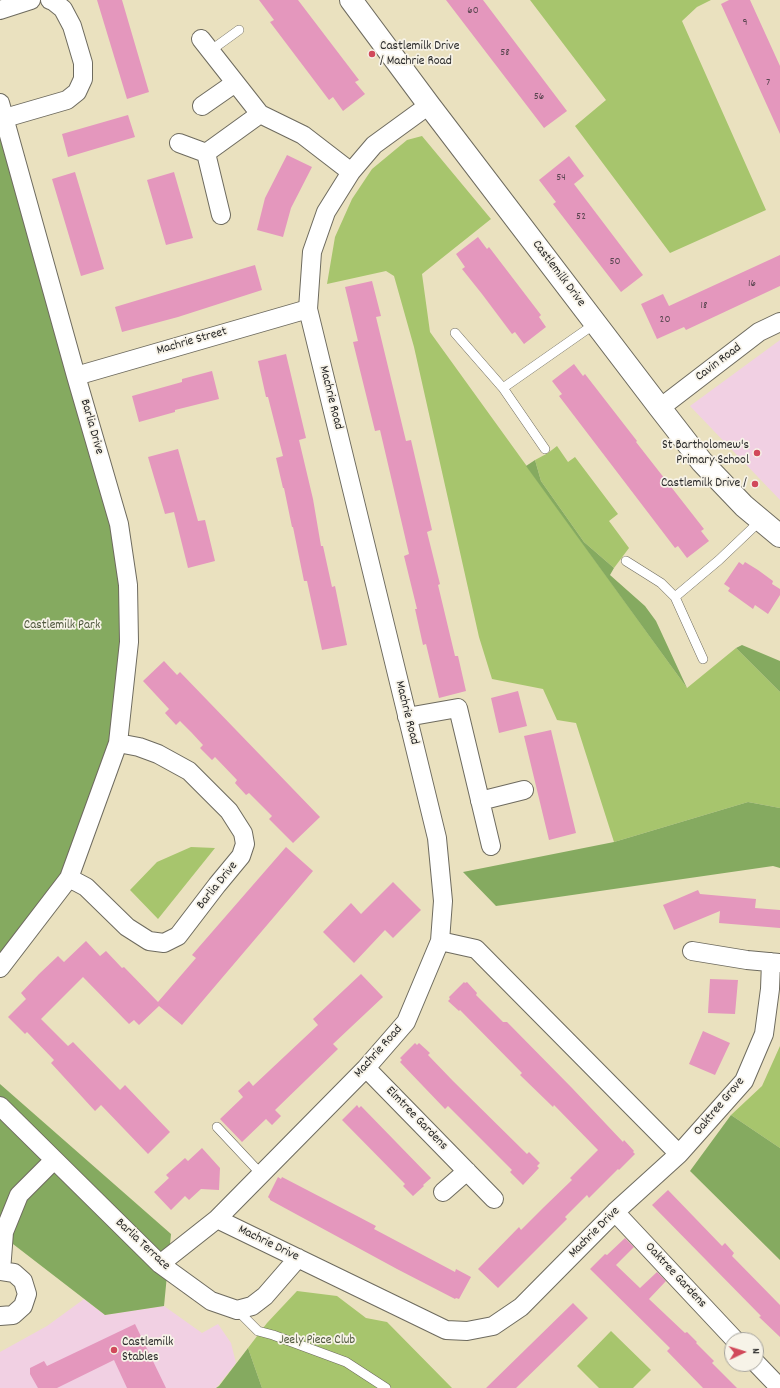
<!DOCTYPE html>
<html>
<head>
<meta charset="utf-8">
<style>
  body { margin:0 }
  #map { position:relative; width:780px; height:1388px; overflow:hidden; background:#eae1bf; font-family:Dekko,sans-serif }
  canvas { display:block }
  .north { position:absolute; left:724px; top:1332px; width:40px; height:40px; box-sizing:border-box; background:#f7f3e8; border:1px solid #a5a39c; border-radius:50%; rotate:86deg; font-size:11px; font-weight:700; line-height:16px; text-align:center; color:#2b2b2b }
  .north::after { content:''; display:block; margin:auto; width:14px; height:18px; background:#d1495b; clip-path:polygon(50% 0,100% 100%,50% 72%,0 100%) }
</style>
</head>
<body>
<div id="map">
<canvas width="780" height="1388"></canvas>
<div class="north">N</div>
</div>
<script>
const c = document.querySelector('canvas').getContext('2d');
c.lineJoin = 'round';
function fill(path, color) { c.fillStyle = color; c.fill(path, 'evenodd'); }
const shape = rows => new Path2D(rows.map(r => 'M' + r).join(''));
function trace(path, color, width, dash) { c.strokeStyle = color; c.lineWidth = width; c.lineCap = dash ? 'butt' : 'round'; c.setLineDash(dash || []); c.stroke(path); }
function label(font, color, halo, rows, align = 'center') {
  c.font = font + ' Dekko,sans-serif'; c.lineWidth = 3.5; c.setLineDash([]); c.textBaseline = 'middle'; c.strokeStyle = halo; c.fillStyle = color; for (const [text, x, y, turn = 0] of rows) {
    c.save(); c.translate(x, y); c.rotate((+turn || 0) * Math.PI / 180); c.textAlign = isNaN(turn) ? turn : align; if (halo) c.strokeText(text, 0, 0); c.fillText(text, 0, 0); c.restore();
  }
}
fill(shape([
  [780,340,780,500,690,406],
  [84,1299,105,1315,164,1306,202,1333,218,1324,231,1343,236,1363,216,1388,0,1388,0,1352,47,1326]
]), '#f1d0e3');
fill(shape([
  [530,0,711,0,697,7,682,21,766,210,670,253,575,126,606,100],
  [422,136,491,219,422,274,430,332,687,688,736,648,780,692,780,808,748,802,614,842,576,723,557,720,543,689,492,679,479,637,414,347,394,276,386,271,327,284,335,237,352,199,372,169,407,140],
  [557,446,568,462,575,457,618,514,609,521,629,548,614,568,584,542,541,481,535,460,548,453],
  [191,847,215,848,158,919,130,890,157,862],
  [780,1046,780,1148,731,1115,762,1086],
  [297,1291,337,1296,366,1318,387,1322,452,1388,262,1388,248,1348,267,1323],
  [611,1331,651,1370,633,1388,599,1388,577,1366]
]), '#a7c56d');
fill(shape([
  [0,136,115,530,124,588,112,740,67,873,0,961],
  [535,460,541,481,584,542,614,568,610,575,645,606,656,621,687,688,526,466],
  [742,645,780,661,780,692,736,648],
  [748,802,780,808,780,868,773,866,496,906,463,872,614,842],
  [0,1084,171,1234,164,1306,105,1315,0,1234],
  [731,1115,780,1148,780,1260,690,1171],
  [248,1348,262,1388,216,1388,219,1386]
]), '#85aa60');
fill(shape([
  [97,0,122,0,149,92,127,99],
  [259,0,298,0,359,80,355,82,365,94,343,111,333,97,329,100,270,22,274,20],
  [446,0,483,0,567,111,544,128],
  [729,0,750,0,780,66,780,134,721,4],
  [128,115,135,137,68,157,62,134],
  [287,155,312,167,291,208,283,237,257,230,265,198],
  [569,156,584,176,574,184,643,275,621,292,553,204,556,202,539,180],
  [75,172,104,269,81,276,52,179],
  [174,172,193,238,166,245,147,180],
  [478,237,487,249,489,247,541,315,539,317,546,327,524,344,515,332,512,334,482,294,462,269,465,267,456,254],
  [780,255,780,286,686,330,684,327,657,339,641,304,663,294,669,306],
  [255,265,262,290,178,317,122,332,115,307],
  [372,281,381,316,376,317,406,441,411,440,432,530,427,532,440,584,438,585,455,656,458,656,466,691,439,698,426,644,423,645,415,609,417,609,404,556,409,554,380,430,375,431,353,342,358,341,345,287],
  [286,354,306,438,299,440,313,499,321,546,323,546,332,587,335,586,347,645,322,650,307,581,304,581,293,527,292,527,284,488,283,488,276,458,283,456,268,397,266,397,258,361],
  [574,364,583,376,585,374,616,414,637,441,636,442,704,529,701,531,709,541,687,558,678,546,675,548,559,396,562,394,552,381],
  [212,371,219,399,175,410,175,412,139,422,132,396,182,382,182,379],
  [178,449,198,521,205,520,215,561,188,568,174,512,165,514,148,457],
  [739,562,743,565,745,562,758,570,773,581,772,584,780,589,780,595,768,614,755,605,753,609,728,591,730,588,724,584],
  [164,661,177,675,180,672,320,817,293,843,269,819,272,816,249,793,246,795,235,783,237,780,215,757,212,760,200,748,203,745,191,732,180,721,176,725,165,713,169,709,143,681],
  [518,691,527,726,499,733,491,698],
  [551,730,576,833,549,840,524,736],
  [286,847,313,871,182,1025,159,1006,139,1025,134,1020,129,1024,83,977,41,1019,68,1046,73,1042,120,1090,125,1085,170,1132,148,1154,101,1105,95,1111,51,1063,54,1060,27,1032,25,1034,8,1017,26,999,21,993,39,974,58,956,64,962,86,941,100,956,106,951,122,968,124,967,158,1002,196,958,192,955],
  [393,882,421,910,393,938,385,930,354,963,323,932,351,903,361,914],
  [698,890,700,894,756,899,755,908,780,910,780,928,719,923,720,911,674,930,663,905],
  [361,974,383,997,333,1044,338,1049,275,1110,281,1116,272,1125,266,1119,242,1142,220,1119,243,1097,238,1091,249,1081,253,1086,318,1025,313,1019],
  [710,979,738,980,735,1014,708,1013],
  [464,982,465,983,467,982,477,993,476,995,503,1022,507,1022,572,1088,623,1142,624,1140,634,1151,633,1152,635,1154,619,1170,618,1169,589,1198,587,1195,565,1217,567,1219,498,1288,478,1269,519,1227,521,1230,544,1207,572,1180,570,1178,598,1150,554,1105,553,1107,520,1075,522,1073,460,1010,459,1011,448,1001,450,999,449,997],
  [703,1031,730,1043,715,1075,689,1064],
  [415,1043,417,1045,419,1043,430,1053,428,1055,453,1081,527,1154,529,1152,540,1163,537,1166,539,1168,523,1185,510,1172,512,1170,448,1106,445,1109,400,1062,402,1060,400,1058],
  [357,1105,359,1108,361,1106,431,1178,423,1185,424,1186,413,1196,403,1186,405,1184,342,1120],
  [202,1148,220,1168,219,1190,201,1189,189,1200,185,1196,171,1210,154,1192,169,1178,166,1175,185,1158,188,1161],
  [278,1177,281,1179,282,1177,359,1217,376,1226,374,1229,455,1272,456,1269,471,1277,459,1299,456,1298,455,1299,397,1269,270,1200,270,1199,268,1197],
  [668,1190,722,1246,725,1243,734,1253,732,1256,780,1305,780,1337,759,1317,761,1316,652,1205],
  [625,1238,634,1247,616,1265,640,1288,657,1272,666,1281,649,1299,685,1333,687,1332,697,1342,696,1343,714,1361,712,1363,737,1388,703,1388,667,1351,670,1348,590,1269,605,1254,607,1255],
  [573,1303,588,1318,516,1388,486,1388],
  [135,1324,166,1388,127,1388,114,1360,57,1388,38,1388,30,1374,30,1368,44,1361,47,1366]
]), '#e497bd');
const service = shape([
  [210,51,239,30],
  [455,333,503,388,545,449],
  [503,388,596,323],
  [626,561,661,583,675,597,703,659],
  [675,597,719,560,760,521],
  [217,1127,261,1174],
  [237,1310,258,1331,273,1335,346,1362,386,1388]
]);
const minor = shape([
  [0,10,31,0],
  [201,39,260,114,303,135,351,172],
  [0,103,76,376,119,524,128,585,129,642,118,743,69,878,0,968],
  [202,106,235,83],
  [5,118,67,100,77,92,83,79,83,63,72,26,63,9,53,1,50,0],
  [179,143,206,153,221,215],
  [206,153,260,114],
  [76,376,308,309],
  [660,408,759,332,780,322],
  [407,717,458,708,491,846],
  [480,801,524,790],
  [69,878,86,887,127,927,149,941,164,943,178,936,217,885,241,856,245,844,243,833,229,811,189,771,158,754,139,747,118,743],
  [692,951,747,960,780,963],
  [366,1068,494,1199],
  [0,1106,160,1264,211,1301,237,1310,252,1306,265,1296,298,1258],
  [679,1154,744,1081,764,1034,770,989,771,962],
  [443,1192,467,1171],
  [615,1212,735,1340],
  [217,1219,446,1330,467,1331,493,1326,521,1307,615,1212,679,1154,476,949,440,941],
  [160,1264,217,1219,366,1068,406,1022,440,941,443,901,437,838,308,309,312,252,326,212,351,172,374,145,429,105],
  [0,1271,14,1273,23,1281,27,1294,23,1306,13,1315,0,1316],
  [1,1271,4,1232,19,1195,54,1160],
  [756,1363,780,1388]
]);
const tertiary = shape([
  [351,0,429,105,660,408,702,462,744,506,780,536]
]);
trace(service, '#6e6b5f', 10);
trace(minor, '#6e6b5f', 20);
trace(tertiary, '#6e6b5f', 24);
trace(service, '#fff', 9);
trace(minor, '#fff', 18);
trace(tertiary, '#fff', 22);
for (const [x, y, r, color] of [
  [372,54,4,"#d1495b"],
  [757,453,4,"#d1495b"],
  [755,484,4,"#d1495b"],
  [114,1350,4,"#d1495b"]
]) { const dot = new Path2D(); dot.arc(x, y, r, 0, 2 * Math.PI); c.fillStyle = color; c.fill(dot); trace(dot, '#f7f3e8', 1.5); }
label('11px', '#594650', null, [
  ["60",473,11],
  ["9",745,23],
  ["58",505,53],
  ["7",768,83],
  ["56",539,97],
  ["54",561,178],
  ["52",581,217],
  ["50",615,262],
  ["16",752,284],
  ["18",704,306],
  ["20",665,320]
]);
label('13px', '#2b2b2b', '#f7f3e8', [
  ["Castlemilk Drive",380,47],
  ["/ Machrie Road",380,62],
  ["St Bartholomew's",749,446,"right"],
  ["Primary School",749,461,"right"],
  ["Castlemilk Drive /",747,484,"right"],
  ["Castlemilk",122,1343],
  ["Stables",122,1358]
], 'left');
label('13px', '#2b2b2b', '#f7f3e8', [
  ["Castlemilk Drive",558,274,53],
  ["Machrie Street",192,342,-16],
  ["Cavin Road",719,363,-37],
  ["Machrie Road",330,398,76],
  ["Barlia Drive",91,427,74],
  ["Machrie Road",406,713,76],
  ["Barlia Drive",218,886,-51],
  ["Machrie Road",379,1052,-48],
  ["Oaktree Grove",720,1107,-50],
  ["Elmtree Gardens",416,1119,46],
  ["Machrie Drive",595,1233,-45],
  ["Machrie Drive",268,1244,26],
  ["Barlia Terrace",142,1245,43],
  ["Oaktree Gardens",675,1276,47]
]);
label('13px', '#50593f', '#f7f3e8', [
  ["Castlemilk Park",62,626],
  ["Jeely Piece Club",317,1341]
]);
</script>
</body>
</html>
